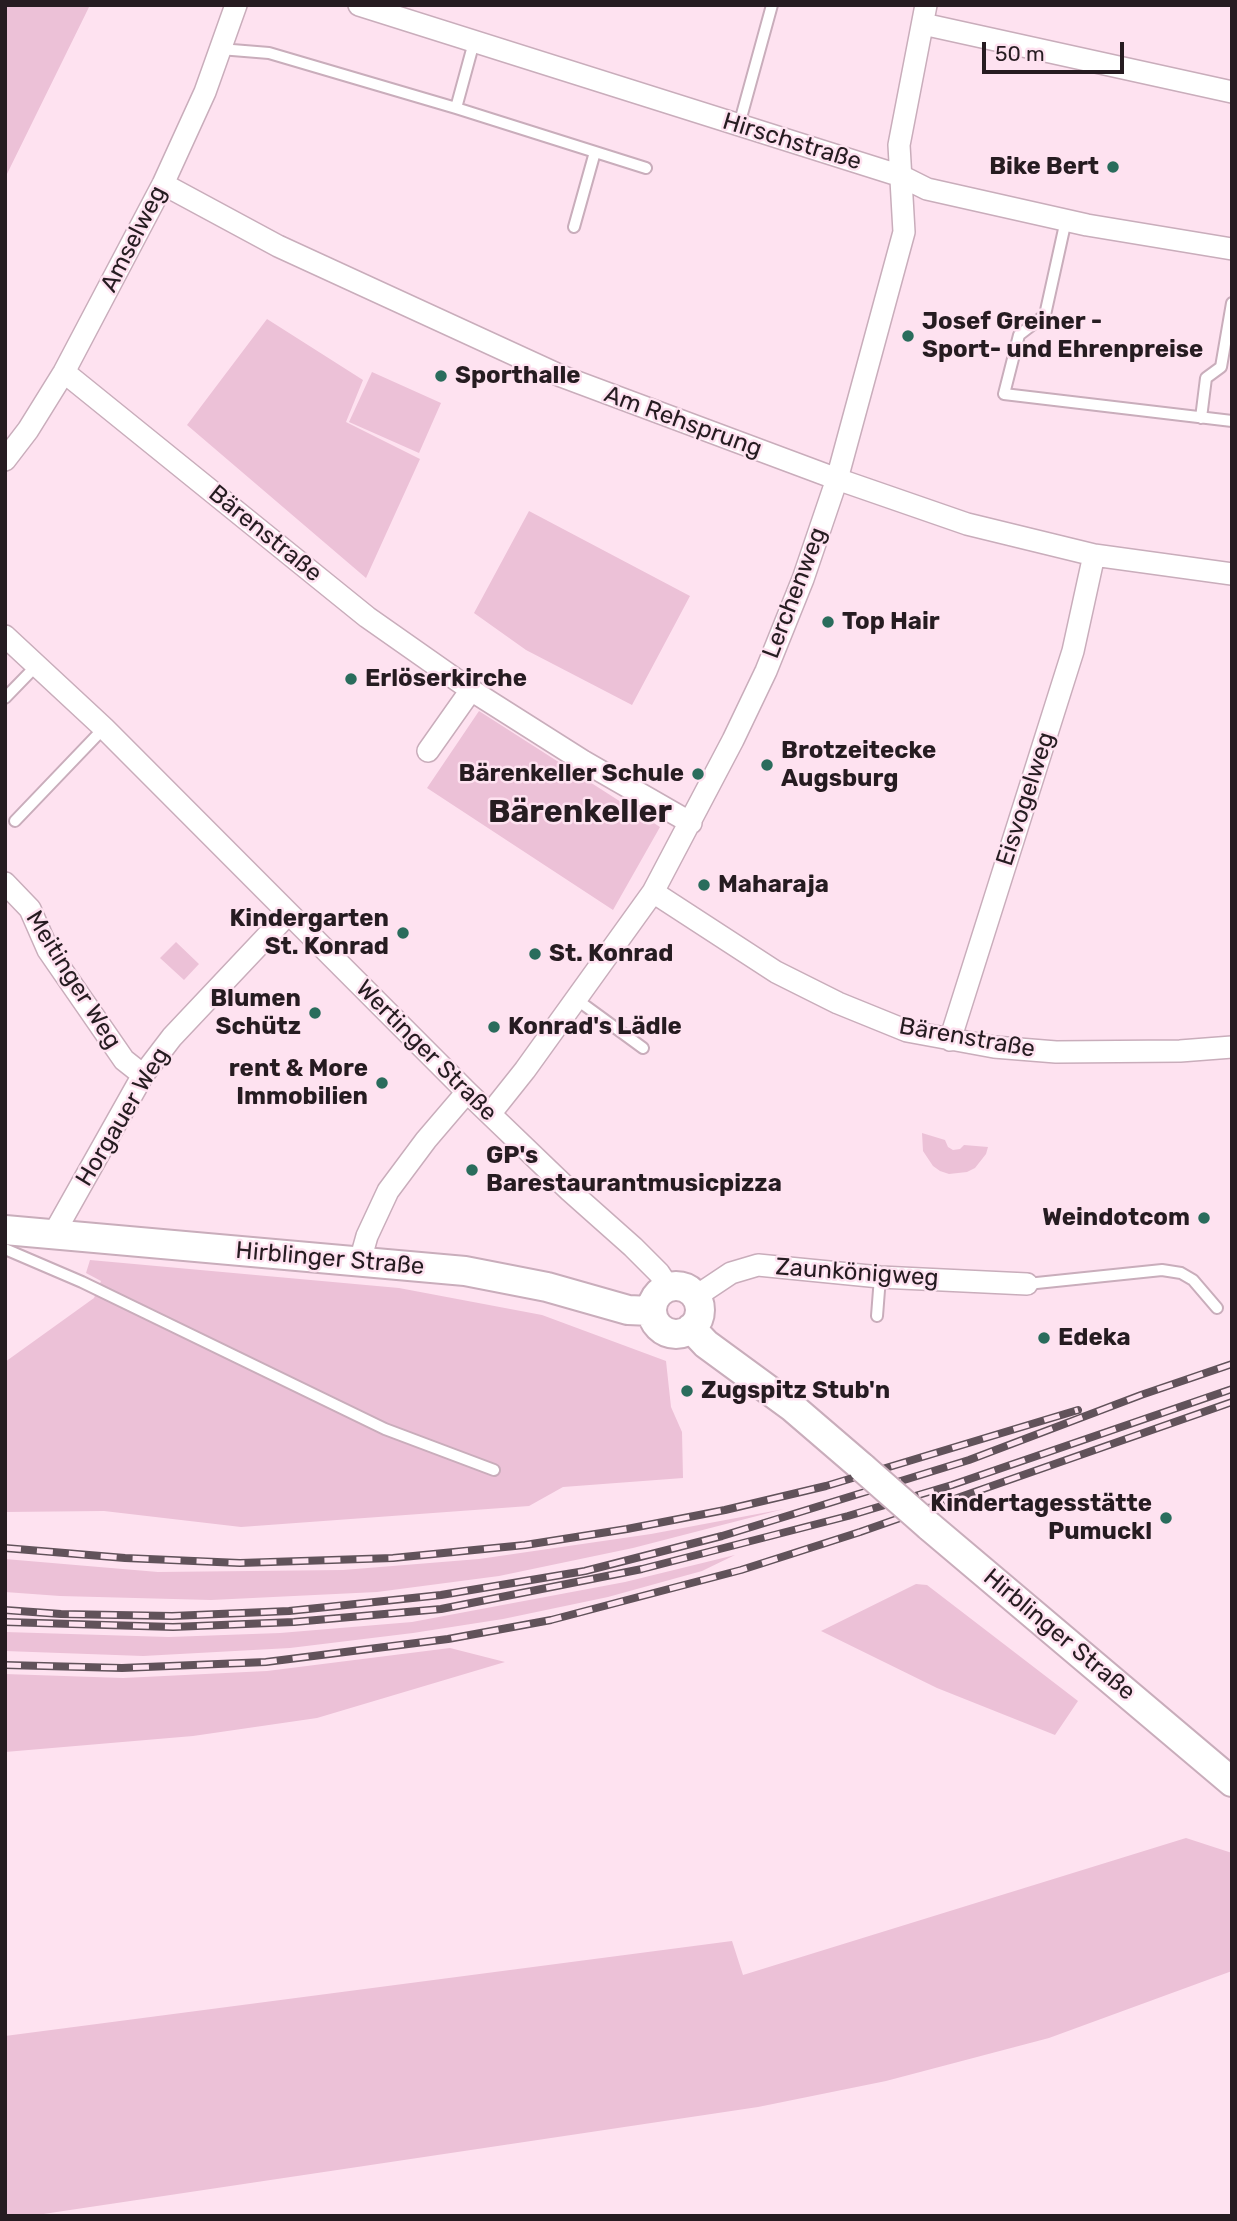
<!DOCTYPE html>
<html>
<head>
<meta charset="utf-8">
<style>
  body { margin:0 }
  #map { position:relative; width:1237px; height:2221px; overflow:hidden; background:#fee2f0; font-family:Rubik,sans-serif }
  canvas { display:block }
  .frame { position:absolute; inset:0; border:7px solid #261c21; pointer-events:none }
  .scale { position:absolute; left:982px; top:42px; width:142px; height:32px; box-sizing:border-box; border:4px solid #261c21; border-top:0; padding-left:9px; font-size:21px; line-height:24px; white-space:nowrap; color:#261c21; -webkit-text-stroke:5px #fee2f0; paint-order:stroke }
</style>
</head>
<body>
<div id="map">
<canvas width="1237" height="2221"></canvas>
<div class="frame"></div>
<div class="scale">50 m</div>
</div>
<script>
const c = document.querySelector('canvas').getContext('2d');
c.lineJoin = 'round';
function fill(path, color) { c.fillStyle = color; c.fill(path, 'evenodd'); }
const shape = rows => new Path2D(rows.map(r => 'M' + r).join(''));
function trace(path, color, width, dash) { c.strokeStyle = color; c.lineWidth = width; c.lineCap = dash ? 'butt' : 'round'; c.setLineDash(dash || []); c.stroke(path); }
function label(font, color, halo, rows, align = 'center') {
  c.font = font + ' Rubik,sans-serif'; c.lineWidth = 5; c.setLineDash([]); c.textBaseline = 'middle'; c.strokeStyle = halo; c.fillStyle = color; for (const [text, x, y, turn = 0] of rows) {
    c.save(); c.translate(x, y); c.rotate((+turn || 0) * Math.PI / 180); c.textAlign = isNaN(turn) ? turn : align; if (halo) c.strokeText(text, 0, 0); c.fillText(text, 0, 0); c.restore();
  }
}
fill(shape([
  [5,5,90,5,5,178],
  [267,319,363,380,346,422,420,459,366,578,187,425],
  [372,372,441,403,419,453,349,422],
  [529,511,690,596,632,705,526,650,474,613],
  [479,711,660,827,613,910,427,788],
  [176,942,199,964,184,980,160,958],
  [922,1133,945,1140,948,1147,953,1150,960,1149,964,1145,988,1147,986,1154,975,1168,967,1172,949,1174,940,1171,933,1166,923,1151],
  [90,1260,399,1288,542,1315,666,1361,671,1407,682,1432,683,1478,563,1487,529,1506,241,1527,104,1511,5,1512,5,1362,94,1298,101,1281,86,1273],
  [784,1509,633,1548,499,1576,377,1592,211,1600,60,1596,5,1592,5,1559,158,1572,343,1570,479,1559,651,1534],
  [735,1555,702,1571,608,1597,503,1619,413,1633,290,1648,143,1656,5,1651,5,1632,169,1637,280,1633,412,1622,625,1582],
  [916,1584,927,1585,1078,1701,1055,1735,937,1688,821,1631],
  [450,1648,505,1662,317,1718,193,1736,5,1752,5,1674,123,1678,267,1671],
  [1186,1838,1232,1853,1232,1971,1049,2038,886,2081,758,2107,30,2216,5,2216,5,2036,732,1941,743,1975]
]), '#ecc1d7');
const lane = shape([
  [220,49,269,53,456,108,646,168],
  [456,108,474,42],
  [739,125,772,5],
  [1066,220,1045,315,1019,335,1004,394,1232,421],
  [574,227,595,152],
  [1201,418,1206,378,1221,367,1232,303],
  [5,698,37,665],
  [15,821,104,728],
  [576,999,643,1048],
  [5,1249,82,1282,385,1429,494,1470],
  [1027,1284,1162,1270,1181,1273,1193,1280,1217,1308],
  [877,1316,880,1277]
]);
const street = shape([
  [359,5,901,176,927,189,1087,225,1232,249],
  [923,24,1232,92],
  [163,184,278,246,561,376,837,479,967,524,1094,555,1232,574],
  [64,372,367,617,471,690,583,761,691,823],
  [5,460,28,430,64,372,163,184,205,92,236,5],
  [5,636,104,728,467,1092,570,1191,633,1247,659,1273,669,1288],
  [428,751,471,690],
  [5,883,30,909,48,950,124,1060,143,1075],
  [653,892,776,972,838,1003,907,1031,994,1047,1056,1052,1180,1051,1232,1047],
  [950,1040,1073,651,1094,555],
  [490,1114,525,1070,653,892,733,740,766,671,803,579,837,479,904,232,899,145,926,5],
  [53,1235,143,1075,172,1037,288,914],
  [360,1261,367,1236,388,1191,426,1140,467,1092],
  [695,1297,731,1273,758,1265,880,1277,1027,1284]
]);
const secondary = shape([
  [5,1230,465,1271,547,1287,628,1310,651,1311],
  '652 1310a24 24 0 1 1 48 0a24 24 0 1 1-48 0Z',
  [691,1328,706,1344,792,1407,863,1468],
  [929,1526,1232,1782]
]);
trace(lane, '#c9adbb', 14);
trace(street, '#c9adbb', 24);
trace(secondary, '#c9adbb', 32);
trace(lane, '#fff', 10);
trace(street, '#fff', 21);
trace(secondary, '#fff', 28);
const rail = shape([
  [5,1548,125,1558,240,1563,393,1558,525,1545,627,1529,725,1510,826,1486,1078,1410],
  [5,1610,61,1614,172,1616,289,1611,441,1595,585,1571,722,1536,969,1460,1141,1395,1232,1364],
  [5,1622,173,1627,294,1622,441,1609,642,1569,848,1516,952,1485,1232,1389],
  [5,1665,122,1668,266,1662,448,1639,551,1620,741,1570,860,1532,1232,1402]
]);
trace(rail, '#61525a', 8);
trace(rail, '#fee2f0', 5, [16]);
const secondaryBridge = shape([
  [863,1468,929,1526]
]);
trace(secondaryBridge, '#c9adbb', 32, []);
trace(secondaryBridge, '#fff', 28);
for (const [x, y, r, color] of [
  [1113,167,7,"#2a6c5c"],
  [908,336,7,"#2a6c5c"],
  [441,376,7,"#2a6c5c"],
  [828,622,7,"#2a6c5c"],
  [351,679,7,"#2a6c5c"],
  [767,765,7,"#2a6c5c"],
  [698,774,7,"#2a6c5c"],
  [704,885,7,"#2a6c5c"],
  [403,933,7,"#2a6c5c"],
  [535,954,7,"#2a6c5c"],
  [315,1013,7,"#2a6c5c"],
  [494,1027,7,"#2a6c5c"],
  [382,1083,7,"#2a6c5c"],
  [472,1170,7,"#2a6c5c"],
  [1204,1218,7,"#2a6c5c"],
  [1044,1338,7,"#2a6c5c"],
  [687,1391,7,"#2a6c5c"],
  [1166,1518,7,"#2a6c5c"]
]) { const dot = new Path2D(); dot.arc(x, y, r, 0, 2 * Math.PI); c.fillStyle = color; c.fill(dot); trace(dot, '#fee2f0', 2.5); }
label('24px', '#261c21', '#fee2f0', [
  ["Hirschstraße",792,142,17],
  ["Amselweg",134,239,-63],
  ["Am Rehsprung",683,422,20],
  ["Bärenstraße",265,534,39],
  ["Lerchenweg",795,593,-69],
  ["Eisvogelweg",1026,799,-72],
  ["Meitinger Weg",73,980,58],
  ["Bärenstraße",967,1038,10],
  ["Wertinger Straße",426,1051,45],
  ["Horgauer Weg",123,1117,-59],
  ["Hirblinger Straße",330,1259,5],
  ["Zaunkönigweg",857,1273,4],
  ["Hirblinger Straße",1059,1635,40]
]);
label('bold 24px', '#261c21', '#fee2f0', [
  ["Bike Bert",1099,167,"right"],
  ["Josef Greiner -",922,322],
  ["Sport- und Ehrenpreise",922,350],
  ["Sporthalle",455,376],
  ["Top Hair",842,622],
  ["Erlöserkirche",365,679],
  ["Brotzeitecke",781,751],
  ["Augsburg",781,779],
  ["Bärenkeller Schule",684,774,"right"],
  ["Maharaja",718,885],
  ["Kindergarten",389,919,"right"],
  ["St. Konrad",389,947,"right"],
  ["St. Konrad",549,954],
  ["Blumen",301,999,"right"],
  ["Schütz",301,1027,"right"],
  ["Konrad's Lädle",508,1027],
  ["rent & More",368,1069,"right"],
  ["Immobilien",368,1097,"right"],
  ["GP's",486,1156],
  ["Barestaurantmusicpizza",486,1184],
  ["Weindotcom",1190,1218,"right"],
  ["Edeka",1058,1338],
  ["Zugspitz Stub'n",701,1391],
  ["Kindertagesstätte",1152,1504,"right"],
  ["Pumuckl",1152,1532,"right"]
], 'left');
label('bold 32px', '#261c21', '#fee2f0', [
  ["Bärenkeller",580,813]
]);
</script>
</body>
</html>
